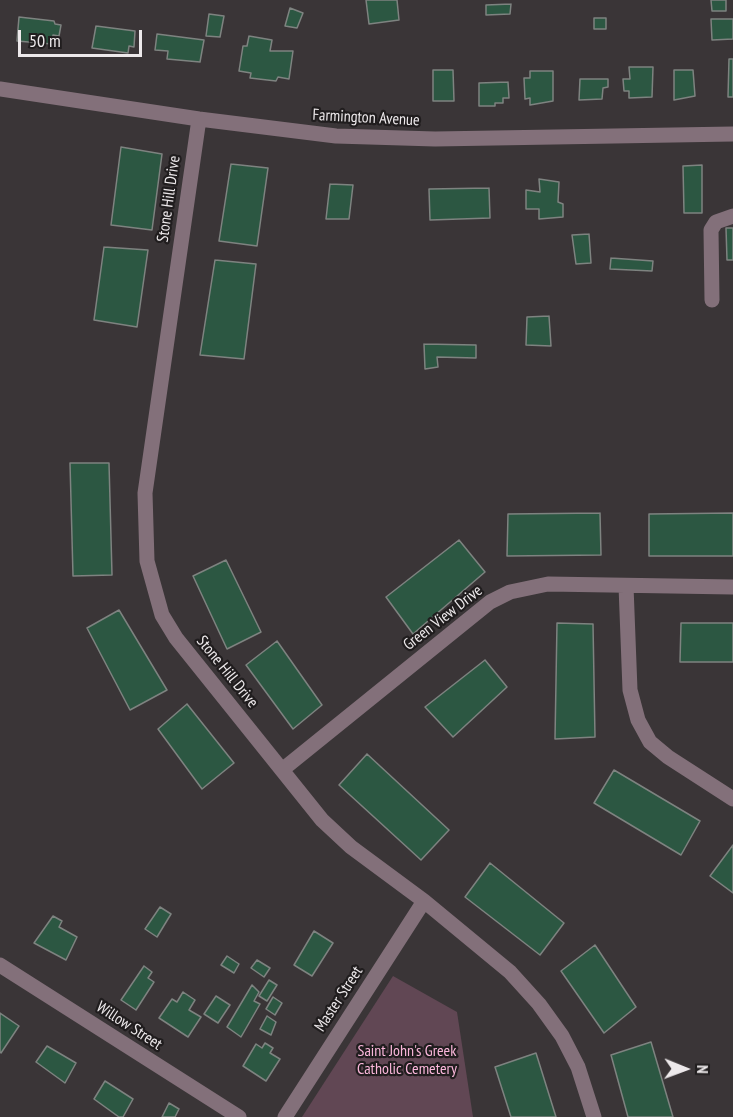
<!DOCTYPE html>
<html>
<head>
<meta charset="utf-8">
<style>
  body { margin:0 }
  #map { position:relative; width:733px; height:1117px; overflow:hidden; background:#3a3537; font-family:"PT Sans Narrow",sans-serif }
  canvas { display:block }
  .north { position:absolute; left:655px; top:1039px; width:60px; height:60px; -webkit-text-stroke:4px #201d1e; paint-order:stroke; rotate:91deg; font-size:16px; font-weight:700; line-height:24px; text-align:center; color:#ede9eb }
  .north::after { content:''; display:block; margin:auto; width:21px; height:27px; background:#ede9eb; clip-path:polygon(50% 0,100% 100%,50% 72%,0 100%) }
  .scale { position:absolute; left:18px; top:30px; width:124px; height:27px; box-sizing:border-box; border:3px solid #ede9eb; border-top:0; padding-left:8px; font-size:18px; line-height:21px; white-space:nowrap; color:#ede9eb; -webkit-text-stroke:4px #201d1e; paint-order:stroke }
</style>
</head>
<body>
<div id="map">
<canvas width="733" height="1117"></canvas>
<div class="north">N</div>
<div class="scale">50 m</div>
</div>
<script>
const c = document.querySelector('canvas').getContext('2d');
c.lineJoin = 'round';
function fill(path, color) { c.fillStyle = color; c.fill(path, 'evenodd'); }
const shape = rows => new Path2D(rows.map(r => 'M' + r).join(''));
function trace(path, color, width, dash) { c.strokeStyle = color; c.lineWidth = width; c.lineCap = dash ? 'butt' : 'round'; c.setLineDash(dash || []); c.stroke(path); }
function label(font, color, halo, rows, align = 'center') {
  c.font = font + ' "PT Sans Narrow",sans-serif'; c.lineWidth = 4.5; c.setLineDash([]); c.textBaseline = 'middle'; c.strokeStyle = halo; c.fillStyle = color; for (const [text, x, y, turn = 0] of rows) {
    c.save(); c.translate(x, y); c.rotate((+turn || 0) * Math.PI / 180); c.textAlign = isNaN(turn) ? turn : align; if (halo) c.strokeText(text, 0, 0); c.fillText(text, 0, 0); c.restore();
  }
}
fill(shape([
  [393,976,457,1012,473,1117,302,1117]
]), '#614754');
const building = shape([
  [366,0,397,0,399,20,369,24,366,0],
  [711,0,726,0,726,11,712,11,711,0],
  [511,4,510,14,486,15,486,5,511,4],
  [290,8,303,13,297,28,285,26,290,8],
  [209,14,224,16,220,37,206,36,209,14],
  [19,17,54,21,55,24,61,25,59,36,53,35,52,44,17,41,19,17],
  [594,18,606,18,606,29,594,29,594,18],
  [711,19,733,19,733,39,712,40,711,19],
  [96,26,135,31,134,47,129,46,128,53,92,48,96,26],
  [157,34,204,40,200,62,167,59,168,51,155,50,157,34],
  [249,36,272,40,270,51,293,51,289,79,278,77,276,81,250,78,251,73,239,71,243,46,247,46,249,36],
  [729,59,733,59,733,97,728,97,729,59],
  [629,67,653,67,652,97,629,98,629,91,624,91,623,79,630,79,629,67],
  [433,70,453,70,454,101,433,101,433,70],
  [674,70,693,70,695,96,674,100,674,70],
  [530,71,553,71,553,101,530,105,530,98,525,99,524,78,530,78,530,71],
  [580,79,608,79,608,87,603,88,602,99,579,100,580,79],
  [508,82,509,98,503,98,503,103,495,103,495,106,479,106,479,83,508,82],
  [121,147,162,154,152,230,111,225,121,147],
  [231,164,268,168,257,246,219,241,231,164],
  [702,165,702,213,684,213,683,166,702,165],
  [539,179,559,182,558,202,563,204,563,217,539,219,539,209,526,209,526,190,540,192,539,179],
  [330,184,353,185,349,219,326,219,330,184],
  [489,188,490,218,430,220,429,189,489,188],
  [726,228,733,228,733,260,727,260,726,228],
  [589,234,591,263,576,264,572,235,589,234],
  [104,247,148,250,137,327,94,320,104,247],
  [611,258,653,261,652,271,610,269,611,258],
  [215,260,256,264,244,359,200,355,215,260],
  [549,316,551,346,526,345,527,317,549,316],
  [424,344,476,345,476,358,437,357,438,367,425,369,424,344],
  [70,463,109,463,112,575,73,576,70,463],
  [600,513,601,555,507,556,508,514,600,513],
  [733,513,733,556,649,556,649,514,733,513],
  [459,540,485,572,413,634,386,597,459,540],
  [226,560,261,632,227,649,193,576,226,560],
  [119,610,167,690,130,710,87,628,119,610],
  [557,623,593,624,595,737,555,739,557,623],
  [681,623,733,623,733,662,680,662,681,623],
  [277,641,322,705,293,729,246,665,277,641],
  [485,660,507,687,453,737,425,707,485,660],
  [187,704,234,763,202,789,158,729,187,704],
  [367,754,449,830,421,860,339,785,367,754],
  [614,770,700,821,681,855,594,803,614,770],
  [733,845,733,893,710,876,733,845],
  [490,863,564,923,540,955,465,897,490,863],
  [160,907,171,914,157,937,145,929,160,907],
  [53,916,62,921,59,927,77,937,66,960,34,943,53,916],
  [314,931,333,943,312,976,294,965,314,931],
  [595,945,636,1007,604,1033,561,971,595,945],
  [227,956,239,964,234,973,221,965,227,956],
  [257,960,270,968,264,977,251,968,257,960],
  [144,966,152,972,148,978,154,982,136,1010,121,1000,144,966],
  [269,980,277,985,267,1001,259,996,269,980],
  [252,985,259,992,254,1001,260,1004,241,1037,227,1027,252,985],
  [183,992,195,1000,189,1010,201,1017,188,1037,159,1018,172,999,177,1002,183,992],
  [216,996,230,1005,218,1023,204,1014,216,996],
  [273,997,282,1003,275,1015,266,1009,273,997],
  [0,1013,19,1026,1,1053,0,1052,0,1013],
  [267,1016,276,1022,271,1035,260,1029,267,1016],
  [651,1042,673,1117,628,1117,611,1055,651,1042],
  [265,1043,273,1048,270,1053,280,1059,266,1081,243,1066,256,1044,262,1048,265,1043],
  [47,1046,76,1063,65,1083,36,1062,47,1046],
  [536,1053,556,1117,511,1117,495,1067,536,1053],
  [105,1081,133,1099,123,1117,119,1117,94,1099,105,1081],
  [169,1103,179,1109,175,1117,162,1117,169,1103]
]);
fill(building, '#2c5742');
trace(building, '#7e8380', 1.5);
trace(shape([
  [0,89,199,119,336,136,435,139,733,134],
  [199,119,145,493,147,561,162,615,176,638,322,820,351,847,424,901,510,972,539,1004,562,1036,578,1067,594,1117],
  [712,300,711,230,716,222,733,216],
  [626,586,630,690,638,720,650,742,668,757,733,799],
  [282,770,490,602,510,592,548,584,733,587],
  [0,965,239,1117],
  [285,1117,424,901]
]), '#83707a', 15);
label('16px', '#ede9eb', '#201d1e', [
  ["Farmington Avenue",366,118,3],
  ["Stone Hill Drive",169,199,-82],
  ["Green View Drive",443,618,-38],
  ["Stone Hill Drive",227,672,51],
  ["Master Street",339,999,-57],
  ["Willow Street",129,1026,33]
]);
label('16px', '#fbb7db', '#201d1e', [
  ["Saint John's Greek",407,1051],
  ["Catholic Cemetery",407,1069]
]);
</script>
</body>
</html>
